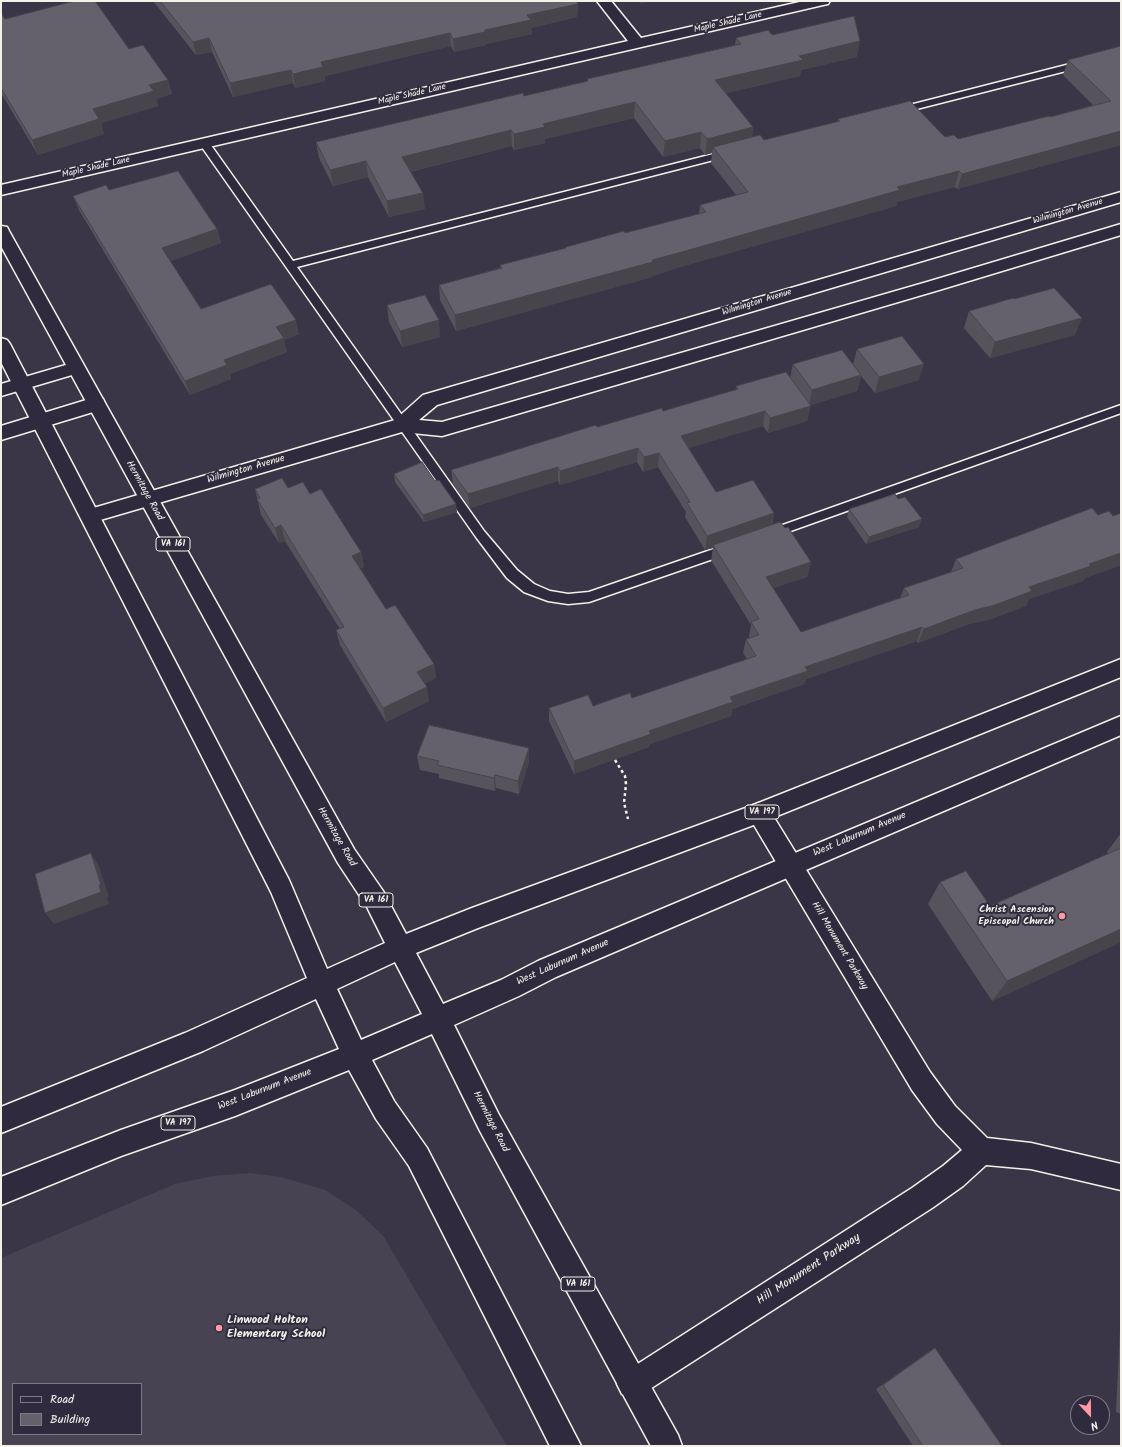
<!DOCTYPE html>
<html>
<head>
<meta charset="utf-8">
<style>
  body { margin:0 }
  #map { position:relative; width:1122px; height:1447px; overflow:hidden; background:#3b3647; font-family:Kalam,sans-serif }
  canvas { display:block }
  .frame { position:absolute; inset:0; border:2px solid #f4f1e8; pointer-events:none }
  .legend { position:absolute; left:12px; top:1383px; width:130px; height:52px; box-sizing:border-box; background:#2f2a3d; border:1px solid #7e7a81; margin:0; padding:5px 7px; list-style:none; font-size:12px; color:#f4f1e8 }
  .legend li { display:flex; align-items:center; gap:8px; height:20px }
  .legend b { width:20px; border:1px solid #7e7a81 }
  .north { position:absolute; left:1070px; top:1395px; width:40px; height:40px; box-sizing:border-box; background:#2f2a3d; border:1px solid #7e7a81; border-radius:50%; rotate:158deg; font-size:11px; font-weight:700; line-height:16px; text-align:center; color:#f4f1e8 }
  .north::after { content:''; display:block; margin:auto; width:14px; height:18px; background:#ff9aa2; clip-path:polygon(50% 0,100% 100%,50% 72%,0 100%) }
</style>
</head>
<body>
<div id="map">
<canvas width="1122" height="1447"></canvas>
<div class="frame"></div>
<ul class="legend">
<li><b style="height:5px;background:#2f2a3d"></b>Road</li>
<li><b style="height:11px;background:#65616c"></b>Building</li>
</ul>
<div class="north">N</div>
</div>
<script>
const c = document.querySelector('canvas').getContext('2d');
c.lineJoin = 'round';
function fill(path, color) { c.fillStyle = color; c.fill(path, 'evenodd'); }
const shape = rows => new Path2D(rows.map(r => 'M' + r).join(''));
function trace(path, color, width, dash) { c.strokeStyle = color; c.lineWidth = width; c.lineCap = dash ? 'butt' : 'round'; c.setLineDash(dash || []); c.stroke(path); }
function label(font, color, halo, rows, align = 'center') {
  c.font = font + ' Kalam,sans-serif'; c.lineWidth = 4; c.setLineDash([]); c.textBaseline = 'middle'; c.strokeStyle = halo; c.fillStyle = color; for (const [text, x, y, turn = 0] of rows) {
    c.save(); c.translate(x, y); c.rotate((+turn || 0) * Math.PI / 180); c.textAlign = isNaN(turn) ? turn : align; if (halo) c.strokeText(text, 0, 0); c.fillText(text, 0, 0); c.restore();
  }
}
fill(shape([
  [250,1173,281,1177,325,1190,356,1210,384,1237,507,1446,1,1446,1,1258,175,1184,213,1176],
  [13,1384,141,1384,141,1434,13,1434]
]), '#484352');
const service = shape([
  [1121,51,1121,57,897,114,892,111,894,109,1121,51],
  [204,140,208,141,293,261,725,151,733,151,734,153,733,155,297,267,484,531,517,570,534,584,550,591,568,594,589,592,731,543,736,545,737,548,736,551,589,602,568,604,548,601,524,592,507,578,476,537,199,143,204,140],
  [1121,405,1121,413,771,538,767,540,763,538,761,535,763,532,1121,405]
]);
const minor = shape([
  [597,1,611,1,641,38,804,1,830,1,828,4,823,5,1,195,1,185,628,41,597,1],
  [1121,192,1121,202,437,405,419,420,442,422,927,282,1121,224,1121,235,939,290,442,436,402,432,90,523,83,521,80,516,83,511,90,509,395,420,423,395,1121,192],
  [76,362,82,364,85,368,82,372,1,396,1,384,76,362],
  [96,397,103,399,105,404,103,409,1,440,1,426,96,397],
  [759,803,767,806,930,1072,955,1106,987,1138,1031,1143,1121,1164,1121,1190,1031,1169,986,1165,963,1186,932,1208,642,1394,632,1399,622,1394,617,1384,622,1374,912,1188,943,1166,962,1150,937,1124,912,1090,751,820,748,813,751,806,759,803]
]);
const primary = shape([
  [1,226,7,227,9,231,354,849,383,891,406,934,472,908,751,806,1121,659,1121,677,767,820,478,928,416,953,443,1004,501,980,538,961,1121,716,1121,735,556,977,519,996,454,1025,498,1113,678,1435,682,1446,651,1446,480,1131,432,1034,372,1060,394,1101,427,1148,581,1446,550,1446,409,1166,376,1119,349,1070,235,1116,121,1156,1,1205,1,1177,121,1130,235,1090,339,1049,316,999,203,1051,1,1133,1,1107,185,1033,307,978,271,892,1,362,1,338,7,340,10,344,289,880,327,969,385,943,367,907,338,863,1,246,1,226],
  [395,962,422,1014,361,1040,337,989,395,962]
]);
trace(service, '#f4f1e8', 3);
trace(minor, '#f4f1e8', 3);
trace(primary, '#f4f1e8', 3);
trace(shape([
  [615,760,625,776,626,784,624,803,628,819]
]), '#f4f1e8', 2.5, [3, 3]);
fill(service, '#2f2a3d');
fill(minor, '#2f2a3d');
fill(primary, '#2f2a3d');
fill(shape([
  [153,1,576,1,578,4,577,17,531,28,532,34,486,44,486,45,454,52,451,46,325,76,325,81,295,88,293,83,233,97,212,52,196,55],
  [1,13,5,19,129,49,168,80,172,94,156,99,158,106,101,123,104,134,38,155,1,93],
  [772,35,857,57,801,70,800,76,726,93,753,127,752,137,764,140,837,122,838,119,958,139,1050,117,1093,105,1063,75,1068,60,1121,46,1121,145,957,189,955,187,897,202,896,206,680,267,652,276,652,277,456,331,440,300,439,285,500,268,500,265,566,248,566,247,625,233,699,214,700,205,736,195,711,163,712,153,705,155,700,148,663,157,634,118,626,120,545,139,545,143,514,150,512,146,410,172,425,209,389,217,368,177,333,186,319,158,316,142,524,96,587,81,587,79,735,45,736,38],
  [109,190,217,229,221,243,170,261,201,309,299,334,284,340,287,352,230,374,231,379,190,395,79,210,73,196],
  [1014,299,1075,335,990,358,964,328,969,311],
  [387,305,440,337,402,347,389,322],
  [857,349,919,380,875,393,861,376,857,391,810,405,807,421,768,433,763,426,688,448,716,492,774,513,772,525,785,528,811,562,807,577,773,588,801,632,900,598,904,588,951,572,956,559,1098,515,1113,516,1121,513,1121,565,1085,578,1083,581,1029,599,1026,606,988,620,969,624,918,643,917,641,806,679,804,684,732,709,731,716,650,744,649,747,574,774,549,721,549,708,593,706,632,698,747,659,743,653,746,639,750,638,749,636,751,625,711,560,713,548,705,550,685,517,686,512,658,467,643,472,637,462,560,485,558,481,470,508,453,484,451,470,597,427,663,411,736,390,736,386,790,378,793,364,853,365],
  [394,474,435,481,457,512,424,522,395,482],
  [288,488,310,494,361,552,364,567,360,568,386,609,434,664,436,678,425,683,429,701,386,722,340,645,336,630,340,629,285,541,279,543,261,515,255,489],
  [898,499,919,527,866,544,847,517,849,509],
  [529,748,529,762,519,794,496,788,495,791,439,778,439,774,420,770,417,756],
  [1121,833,1121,942,992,1001,928,904,940,882,990,906,1108,854,1107,852],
  [1120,1329,1121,1329,1121,1414,1116,1412],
  [935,1348,1002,1446,913,1446,876,1389,927,1353]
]), '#57535d');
fill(shape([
  [640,1,654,1,640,4],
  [578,4,577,17,531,28,532,34,486,44,486,45,454,52,453,39,527,15],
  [450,33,451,46,325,76,325,81,295,88,293,74,321,62],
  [209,38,212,52,196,55,193,42],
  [860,41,857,57,801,70,800,76,713,96,715,80,799,56],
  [291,70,293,83,233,97,230,83],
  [168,80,172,94,156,99,158,106,101,123,104,134,38,155,32,140,93,109,149,85],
  [635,102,634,118,545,139,545,143,514,150,514,134,543,124],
  [753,127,751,143,713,147,712,153,705,155,707,139],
  [511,130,512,146,404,173,402,157],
  [1121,131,1121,145,957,189,962,174],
  [701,132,700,148,663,157,665,141],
  [366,161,368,177,333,186,330,170],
  [959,171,955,187,897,202,896,206,680,267,652,276,652,277,456,331,455,315,652,260,897,187],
  [423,193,425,209,389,217,387,201],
  [217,229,221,243,166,263,162,248],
  [1082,318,1075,335,990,358,995,342],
  [296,320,299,334,284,340,287,352,230,374,231,379,190,395,185,381,276,327],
  [439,320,440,337,402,347,400,331],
  [924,364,919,380,875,393,879,377],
  [861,375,857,391,809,406,812,390],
  [811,406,807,421,768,433,770,418],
  [765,411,763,426,679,451,681,436],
  [638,448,637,462,560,485,560,471],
  [659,453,658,467,643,472,644,457],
  [558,467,558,481,470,508,468,494],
  [456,504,457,512,424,522,423,515],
  [774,513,771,527,713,545,713,548,705,550,707,536],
  [922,519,919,527,866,544,869,537],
  [281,525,285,541,279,543,275,528],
  [361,552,364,567,355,571,352,556],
  [1121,553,1121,565,1085,578,1083,581,1029,599,1026,606,988,620,969,624,918,643,924,629,1089,564],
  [811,562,807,577,763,591,766,577],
  [922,627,917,641,806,679,804,684,732,709,731,716,650,744,649,747,574,774,574,761,649,731,805,667],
  [434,664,436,678,420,686,417,672],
  [427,687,429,701,386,722,383,708],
  [529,748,529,762,519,794,518,781],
  [495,775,496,788,495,791,494,778],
  [91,853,99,866,109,897,107,897,109,904,54,924,45,913,99,885],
  [1121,929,1121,942,992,1001,1007,981]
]), '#47444c');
const building = shape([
  [74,1,95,1,129,49,143,45,168,80,149,85,154,91,93,109,99,119,32,140,1,88,1,13,5,19,74,1],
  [160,1,576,1,578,4,527,15,531,20,485,30,485,32,453,39,450,33,321,62,323,67,293,74,291,70,230,83,209,38,193,42,160,1],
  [854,16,860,41,799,56,803,60,715,80,753,127,707,139,701,132,665,141,635,102,626,104,543,124,545,127,514,134,511,130,402,157,423,193,387,201,366,161,330,170,316,142,523,93,524,96,588,81,587,79,741,44,736,38,768,30,772,35,854,16],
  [1121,46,1121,131,962,174,959,171,897,187,900,190,682,252,652,260,653,262,455,315,439,285,502,268,500,265,566,248,566,247,624,231,625,233,706,212,700,205,748,192,713,147,760,135,764,140,840,121,838,119,910,101,945,137,954,135,958,139,1049,116,1050,117,1111,101,1068,60,1121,46],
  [178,171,217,229,162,248,201,309,271,284,296,320,276,327,284,338,224,360,227,365,185,381,73,196,106,185,109,190,178,171],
  [1054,288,1082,318,995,342,969,311,1013,298,1014,299,1054,288],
  [425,295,439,320,400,331,387,305,425,295],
  [902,336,924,364,879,377,857,349,902,336],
  [842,350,861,375,812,390,793,364,842,350],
  [786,372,811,406,770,418,765,411,681,436,716,492,753,480,774,513,707,536,687,503,690,502,659,453,644,457,638,448,560,471,558,467,468,494,451,470,596,425,597,427,662,408,663,411,738,389,736,386,786,372],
  [422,462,435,481,439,480,456,504,423,515,394,474,422,462],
  [282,478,288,488,303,482,310,494,321,489,361,552,352,556,386,609,395,605,434,664,417,672,427,687,383,708,336,630,344,627,281,525,275,528,257,499,260,498,255,489,282,478],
  [895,494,898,499,905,497,922,519,869,537,849,509,895,494],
  [1092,508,1098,515,1109,511,1113,516,1121,513,1121,553,1089,564,1091,566,1029,587,1032,591,995,605,975,610,924,629,922,627,805,667,808,671,730,697,733,702,649,731,651,734,574,761,549,708,588,695,593,706,630,693,632,698,756,656,746,639,759,635,751,622,759,619,713,545,780,522,785,528,788,527,811,562,766,577,801,632,909,595,904,588,963,568,956,559,1092,508],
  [429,725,529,748,518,781,495,775,494,778,437,765,439,761,417,756,429,725],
  [1121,848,1121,929,1007,981,940,882,966,871,990,906,1121,848],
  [91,853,101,885,99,885,101,892,45,913,35,874,91,853],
  [935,1348,1002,1446,923,1446,883,1385,935,1348]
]);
fill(building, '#65616c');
trace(building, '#47444c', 1);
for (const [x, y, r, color] of [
  [1062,916,4,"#ff9aa2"],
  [219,1328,4,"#ff9aa2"]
]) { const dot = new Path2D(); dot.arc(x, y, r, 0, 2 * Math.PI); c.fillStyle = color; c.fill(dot); trace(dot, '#2f2a3d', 1.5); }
label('9px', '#f4f1e8', '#2f2a3d', [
  ["Maple Shade Lane",728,23,-13],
  ["Maple Shade Lane",412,95,-13],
  ["Maple Shade Lane",96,168,-13],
  ["Wilmington Avenue",1068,212,-16],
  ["Wilmington Avenue",757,303,-17]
]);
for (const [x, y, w] of [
  [173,544,34],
  [762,812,34],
  [376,900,34],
  [178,1123,34],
  [578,1284,34]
]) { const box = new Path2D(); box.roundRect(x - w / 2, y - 7, w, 14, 3); c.fillStyle = '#2f2a3d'; c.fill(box); trace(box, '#f4f1e8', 1); }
label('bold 9px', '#f4f1e8', null, [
  ["VA 161",173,544],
  ["VA 197",762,812],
  ["VA 161",376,900],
  ["VA 197",178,1123],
  ["VA 161",578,1284]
]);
label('10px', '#f4f1e8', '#2f2a3d', [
  ["Wilmington Avenue",246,470,-16],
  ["Hermitage Road",144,491,61],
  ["West Laburnum Avenue",860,835,-23],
  ["Hermitage Road",336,837,60],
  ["Hill Monument Parkway",839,946,59],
  ["West Laburnum Avenue",563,963,-24],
  ["West Laburnum Avenue",265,1090,-21],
  ["Hermitage Road",490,1122,63]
]);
label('bold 10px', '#f4f1e8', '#2f2a3d', [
  ["Christ Ascension",1054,910],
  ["Episcopal Church",1054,922]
], 'right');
label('12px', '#f4f1e8', '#2f2a3d', [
  ["Hill Monument Parkway",809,1270,-33]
]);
label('bold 12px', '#f4f1e8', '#2f2a3d', [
  ["Linwood Holton",227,1321],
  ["Elementary School",227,1335]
], 'left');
</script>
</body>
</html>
